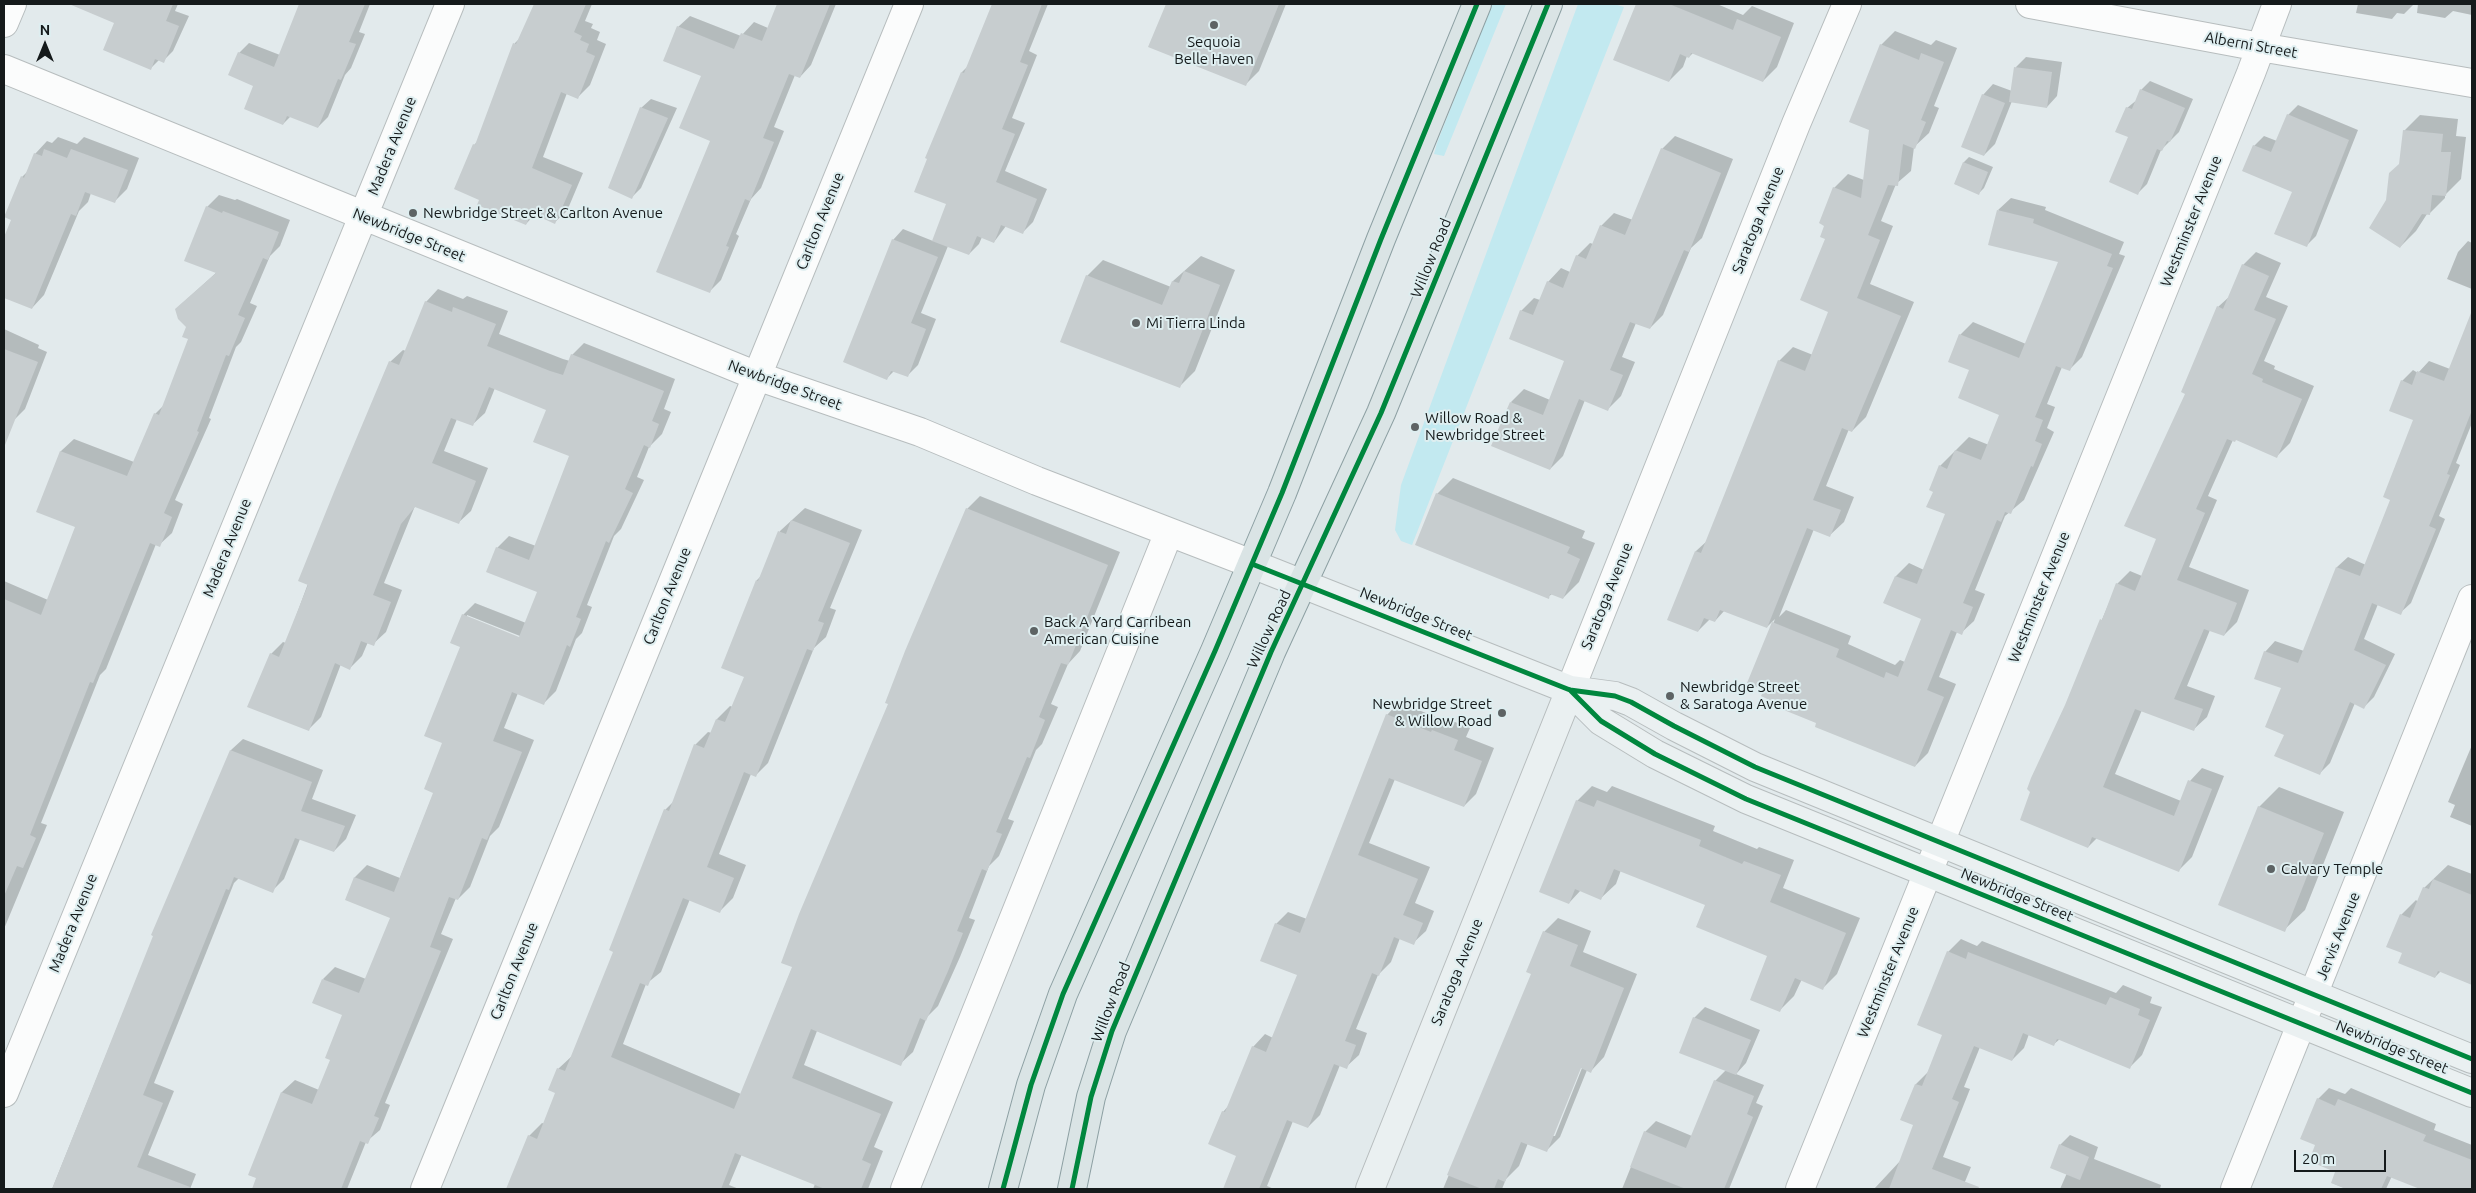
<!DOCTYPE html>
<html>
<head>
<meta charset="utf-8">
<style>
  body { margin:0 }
  #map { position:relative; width:2476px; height:1193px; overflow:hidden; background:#e2eaec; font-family:Ubuntu,sans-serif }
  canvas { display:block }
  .frame { position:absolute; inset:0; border:5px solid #151a1b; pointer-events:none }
  .north { position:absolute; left:20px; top:20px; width:50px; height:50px; -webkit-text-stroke:4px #deeef0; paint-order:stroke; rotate:0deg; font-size:14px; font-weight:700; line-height:20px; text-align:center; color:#151a1b }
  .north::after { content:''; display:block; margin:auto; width:18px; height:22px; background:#151a1b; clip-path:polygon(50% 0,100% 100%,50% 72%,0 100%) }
  .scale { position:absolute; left:2294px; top:1150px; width:92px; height:22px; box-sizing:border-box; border:2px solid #151a1b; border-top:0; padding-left:6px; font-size:15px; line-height:18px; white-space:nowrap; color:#151a1b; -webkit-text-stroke:4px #deeef0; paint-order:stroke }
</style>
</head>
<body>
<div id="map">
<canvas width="2476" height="1193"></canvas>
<div class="frame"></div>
<div class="north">N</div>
<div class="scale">20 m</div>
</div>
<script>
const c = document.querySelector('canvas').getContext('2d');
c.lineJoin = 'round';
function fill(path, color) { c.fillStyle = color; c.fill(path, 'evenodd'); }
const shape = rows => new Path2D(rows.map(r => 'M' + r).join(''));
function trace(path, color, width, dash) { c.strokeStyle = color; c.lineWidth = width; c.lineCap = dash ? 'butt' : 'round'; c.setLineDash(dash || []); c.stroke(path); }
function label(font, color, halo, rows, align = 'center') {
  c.font = font + ' Ubuntu,sans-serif'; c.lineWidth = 4; c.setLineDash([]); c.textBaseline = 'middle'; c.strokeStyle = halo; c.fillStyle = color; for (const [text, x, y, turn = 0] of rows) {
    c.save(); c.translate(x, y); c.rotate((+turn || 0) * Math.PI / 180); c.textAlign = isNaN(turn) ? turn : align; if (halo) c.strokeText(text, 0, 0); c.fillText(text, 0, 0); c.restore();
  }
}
fill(shape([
  [1492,4,1506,4,1444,156,1434,154,1437,143],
  [1578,4,1614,4,1624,7,1412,545,1401,541,1395,530,1401,485]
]), '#c2e9f0');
fill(shape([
  [91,4,178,4,175,11,189,16,173,51,163,61,159,60,151,68,116,23,88,11],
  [300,4,370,4,359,32,365,34,351,68,345,75,328,117,318,127,291,116,283,124,255,85,239,53,249,43,280,55],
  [535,4,592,4,585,21,593,24,591,28,600,32,597,40,606,44,590,85,578,97,567,93,543,157,583,173,567,211,555,222,536,213,526,224,481,199,474,145,478,141,515,43,520,38],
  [778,4,836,4,811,65,800,77,795,75,774,127,784,131,761,188,751,199,736,234,739,236,721,280,709,292,712,140,703,75,678,27,690,16,741,36,754,22,768,28],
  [993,4,1048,4,1029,51,1037,55,1012,118,1025,123,1005,171,1047,189,1033,222,1022,233,1006,226,994,242,982,237,979,244,969,254,948,246,921,313,936,319,918,365,907,376,894,371,887,378,893,240,903,229,933,241,947,204,962,72,968,66],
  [1167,4,1286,4,1259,71,1246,84,1150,46],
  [1638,4,1717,4,1743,15,1752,6,1794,23,1777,67,1763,81,1693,53,1689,57,1687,56,1683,67,1669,81,1636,6],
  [2358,4,2414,4,2404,14,2397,13,2392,19,2356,13],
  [2418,4,2472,4,2472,15,2453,11,2445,18,2417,13],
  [1895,31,1931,45,1936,40,1957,48,1934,106,1939,108,1929,133,1914,147,1911,171,1896,184,1881,221,1893,226,1870,284,1914,302,1866,417,1852,431,1849,429,1826,486,1854,497,1844,522,1830,535,1814,529,1779,617,1786,610,1851,636,1848,644,1895,665,1900,660,1905,662,1923,618,1885,603,1896,576,1909,563,1924,570,1947,514,1934,491,1940,466,1969,437,1989,445,2001,414,1971,370,1960,335,1973,322,2026,344,2060,261,1998,210,2011,198,2046,207,2045,210,2124,242,2119,254,2125,256,2082,357,2069,370,2062,367,2047,404,2055,407,2047,428,2054,432,2024,500,2005,516,1975,590,1985,594,1974,621,1961,633,1957,632,1939,677,1956,684,1928,753,1915,766,1818,723,1782,704,1766,689,1749,682,1775,619,1767,627,1725,610,1715,621,1710,619,1698,631,1696,551,1707,541,1779,361,1793,347,1813,355,1830,311,1826,225,1820,222,1834,188,1848,174,1864,180,1881,45],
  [2026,57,2062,62,2057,96,2047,107,2012,101,1995,144,1984,155,1983,95,1993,84,2012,91,2016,67],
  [2150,81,2193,99,2179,132,2161,150,2147,184,2138,193,2127,108,2138,99,2141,90],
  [651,99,677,108,641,188,632,197,641,108],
  [2298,105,2358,130,2316,236,2306,246,2294,191,2254,146,2264,136,2277,141,2288,115],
  [2420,115,2458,119,2456,136,2466,137,2461,179,2445,195,2445,198,2429,214,2427,214,2416,231,2400,247,2388,200,2400,164,2404,131],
  [1675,136,1733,159,1702,238,1691,248,1663,315,1650,328,1636,323,1622,357,1635,362,1621,396,1608,409,1585,400,1563,456,1550,469,1511,402,1524,389,1550,400,1566,360,1521,311,1534,298,1540,300,1548,282,1561,268,1570,272,1577,256,1590,243,1593,244,1601,226,1614,213,1633,220,1662,149],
  [58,137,77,144,84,137,139,158,127,189,114,202,91,193,88,202,79,211,44,295,32,308,4,297,4,241,13,219,22,177,29,170,35,154,47,141,52,143],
  [1969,157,1993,167,1984,188,1979,193,1955,184,1964,162],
  [219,195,235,200,237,199,290,220,280,246,270,256,250,303,257,306,241,342,236,347,209,418,211,419,175,500,183,504,172,533,159,545,156,544,106,669,100,675,41,823,47,825,4,929,4,711,24,660,4,651,4,581,48,600,76,526,38,511,61,451,74,439,134,462,155,414,164,405,190,338,187,326,176,309,217,272,207,207],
  [2468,241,2472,243,2472,289,2447,279,2458,252],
  [2256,252,2281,263,2266,297,2288,306,2264,361,2275,366,2274,369,2314,386,2290,443,2277,456,2237,439,2233,440,2208,496,2217,500,2189,567,2249,590,2237,622,2224,635,2210,630,2187,686,2215,696,2207,717,2194,729,2142,710,2115,774,2181,801,2190,781,2202,768,2224,776,2192,857,2179,870,2097,838,2088,847,2066,705,2117,584,2130,571,2142,576,2157,539,2186,394,2218,307,2230,296,2243,265],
  [1201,256,1235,270,1195,371,1179,387,1087,276,1103,260,1171,287,1173,281],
  [438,289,463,299,467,296,508,311,499,334,563,359,570,361,572,355,584,343,675,379,664,409,671,412,662,434,649,447,637,477,644,480,621,529,614,536,587,605,592,607,582,633,576,639,556,691,544,703,518,693,504,728,534,740,499,827,490,836,470,887,458,899,456,898,441,934,453,939,385,1103,390,1105,380,1130,366,1142,347,1189,253,1189,258,1178,249,1175,282,1092,295,1080,319,1090,332,1060,344,1014,323,979,335,967,366,979,391,917,346,899,355,877,367,865,400,878,434,792,461,646,463,615,475,603,526,623,539,591,497,548,509,536,536,546,570,456,548,409,495,388,485,413,472,425,457,419,444,451,488,468,471,511,458,523,415,506,384,583,402,590,386,632,373,644,368,642,362,656,350,668,341,664,321,717,309,729,271,654,283,642,286,643,390,362,403,350,406,351,426,302],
  [467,615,525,638,524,641,467,618],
  [2472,313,2472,423,2456,463,2460,465,2439,516,2445,519,2411,603,2400,613,2378,604,2364,639,2395,654,2374,697,2364,707,2355,703,2330,763,2320,773,2285,734,2283,688,2265,652,2275,641,2304,651,2337,567,2348,557,2366,565,2392,499,2415,419,2402,381,2413,370,2418,373,2429,361,2450,369],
  [4,329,39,345,38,348,47,352,25,409,15,419,7,416,4,423],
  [1453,478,1585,531,1582,538,1595,543,1579,582,1563,598,1552,594,1548,597,1437,494],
  [980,496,1120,552,1080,651,1068,664,1051,704,1058,707,1042,744,1036,750,1008,819,1014,821,999,856,989,866,969,918,975,920,960,957,938,1006,927,1017,913,1052,900,1064,817,1031,804,1065,893,1102,874,1147,883,1151,868,1189,813,1189,815,1184,742,1154,729,1185,739,1189,672,1189,603,1162,592,1189,507,1189,529,1136,542,1123,545,1124,557,1093,558,1069,572,1056,615,951,665,810,674,801,695,745,708,732,712,733,717,719,730,706,733,707,746,677,757,580,762,575,780,531,805,508,862,530,830,608,836,610,826,637,814,648,768,763,756,775,751,774,719,854,746,865,733,898,720,911,690,899,661,972,646,984,623,1044,741,1094,793,966,890,704,967,509],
  [1399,702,1443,720,1445,718,1470,728,1466,737,1494,748,1476,794,1464,806,1395,779,1369,843,1430,867,1415,903,1434,911,1426,931,1413,943,1400,938,1391,962,1378,975,1356,1029,1367,1033,1359,1055,1346,1067,1340,1065,1320,1115,1308,1127,1293,1121,1267,1186,1274,1189,1224,1189,1238,1155,1223,1112,1230,1104,1253,1047,1265,1034,1273,1038,1299,975,1276,924,1288,912,1307,919,1387,715],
  [243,739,323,770,312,799,356,815,346,839,334,851,300,839,284,879,272,891,239,878,234,883,154,1083,174,1091,148,1155,196,1174,190,1189,52,1189,154,936,152,935,231,750],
  [2472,745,2472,826,2450,817,2455,805,2448,802],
  [1592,786,1607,792,1612,786,1715,826,1713,831,1757,849,1759,847,1794,860,1783,888,1860,918,1837,974,1823,988,1802,979,1794,996,1780,1010,1769,955,1706,904,1621,870,1616,884,1601,898,1581,890,1569,903,1577,801],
  [2279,787,2344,812,2305,910,2284,930,2259,807],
  [2448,865,2472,874,2472,983,2441,971,2435,977,2404,953,2401,915,2416,900,2418,902,2424,888],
  [1558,918,1591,931,1583,952,1637,974,1604,1057,1591,1071,1587,1070,1560,1137,1546,1151,1528,1143,1519,1166,1506,1179,1502,1189,1443,1189,1533,973,1544,932],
  [1582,1062,1584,1063,1555,1136,1552,1136],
  [1961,939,1977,946,1982,941,2116,993,2123,985,2152,997,2150,1003,2162,1007,2142,1055,2130,1067,2060,1039,2054,1044,2029,1034,2024,1048,2012,1060,1980,1047,1964,1087,1970,1089,1943,1157,1971,1167,1962,1189,1874,1189,1901,1160,1915,1124,1902,1119,1916,1084,1929,1071,1943,1034,1919,1024,1948,952],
  [1705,1007,1760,1030,1746,1063,1736,1074,1764,1085,1756,1103,1763,1106,1729,1189,1622,1189,1645,1132,1656,1121,1692,1136,1715,1081,1726,1070,1694,1018],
  [2329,1088,2345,1094,2351,1088,2436,1124,2434,1130,2472,1145,2472,1189,2424,1189,2392,1176,2386,1189,2347,1189,2332,1183,2337,1172,2316,1144,2318,1099],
  [2070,1135,2098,1147,2094,1159,2161,1185,2160,1189,2060,1189,2067,1173,2060,1145]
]), '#0003');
fill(shape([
  [69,4,173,4,166,21,179,26,164,63,155,59,151,70,103,50,114,23],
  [299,4,365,4,349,42,356,44,341,80,338,79,318,128,287,116,283,125,244,109,253,86,228,75,238,52,274,67],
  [534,4,586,4,574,32,582,36,580,40,589,44,586,52,595,56,578,99,561,92,532,168,572,185,555,224,531,213,526,225,477,205,479,200,454,189,473,144,475,145,513,43,516,44],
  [777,4,830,4,800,78,789,74,763,138,774,142,750,201,745,199,726,246,729,247,710,293,656,272,710,141,679,128,701,76,663,61,677,26,734,49,741,33,762,41],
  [992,4,1042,4,1020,62,1028,65,1002,129,1015,134,996,182,1037,199,1023,234,1001,225,994,243,977,236,969,255,932,241,946,204,914,192,927,159,925,158,961,72,964,73],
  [1166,4,1279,4,1246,86,1148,47],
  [1636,4,1669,4,1733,30,1737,19,1781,37,1763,82,1691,53,1689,58,1680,54,1669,82,1613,60],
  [1880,44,1919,60,1921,53,1944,62,1921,120,1926,122,1915,149,1903,144,1898,186,1888,185,1868,235,1880,240,1857,298,1901,316,1852,432,1842,428,1813,500,1841,510,1830,537,1807,528,1767,628,1720,610,1715,622,1704,618,1698,632,1667,620,1695,551,1701,553,1778,360,1805,371,1828,312,1800,300,1825,239,1820,237,1824,226,1819,223,1833,187,1861,198,1869,130,1849,122],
  [2014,67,2052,72,2047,108,2009,102],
  [2140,89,2185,108,2170,142,2167,141,2162,151,2157,149,2138,195,2109,182,2128,137,2115,132,2126,107,2132,109],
  [1982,94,2005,103,1984,156,1961,147],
  [640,107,668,118,632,199,608,188],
  [2287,114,2349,140,2307,247,2274,234,2292,192,2242,171,2253,145,2271,152],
  [2403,130,2443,134,2441,152,2451,152,2446,196,2432,195,2430,215,2422,214,2400,248,2369,228,2386,200,2389,173,2399,164],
  [1661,148,1721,173,1689,252,1684,250,1650,329,1630,322,1610,370,1623,375,1608,411,1579,399,1550,470,1491,446,1510,402,1543,415,1564,361,1509,339,1520,310,1533,315,1547,281,1563,288,1576,255,1586,259,1600,225,1625,235],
  [44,149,67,158,71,149,128,170,115,203,85,192,76,216,71,214,32,309,4,298,4,237,11,220,4,217,21,176,24,178,34,153,42,156],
  [1963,162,1988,172,1979,195,1954,184],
  [206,206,222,213,223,211,279,232,268,260,263,258,238,315,245,318,229,356,226,355,197,431,199,432,164,513,172,517,160,547,150,543,93,683,90,682,30,835,36,838,23,868,17,866,4,896,4,599,41,615,75,527,36,512,60,451,127,476,154,413,159,415,188,339,182,337,186,327,178,319,175,309,216,273,184,261],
  [1997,210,2034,219,2033,223,2112,254,2107,266,2113,268,2070,371,2056,366,2035,417,2043,420,2035,441,2042,444,2033,467,2031,466,2011,514,2005,512,2001,522,1997,520,1963,603,1973,607,1962,635,1951,630,1927,690,1944,697,1915,767,1815,727,1816,723,1779,708,1780,705,1761,696,1764,690,1747,683,1772,622,1839,649,1836,657,1884,678,1886,672,1898,677,1921,619,1883,603,1895,576,1917,584,1945,514,1926,507,1933,492,1929,490,1939,465,1947,469,1955,450,1981,460,1999,415,1958,398,1969,370,1948,362,1959,334,2019,358,2058,262,1988,245],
  [892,239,938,257,911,323,926,329,908,377,891,371,887,380,843,362],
  [2242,264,2269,276,2254,310,2276,319,2252,374,2263,379,2262,382,2302,399,2277,458,2236,440,2235,442,2227,439,2196,509,2205,513,2177,580,2237,603,2224,636,2204,629,2174,699,2203,709,2194,731,2135,709,2103,787,2174,816,2188,780,2212,789,2179,872,2092,837,2088,848,2020,820,2030,792,2027,789,2031,778,2065,705,2100,619,2102,620,2116,583,2135,591,2156,539,2124,526,2185,394,2181,392,2217,306,2223,309],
  [1184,271,1220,285,1180,388,1060,342,1086,275,1162,305,1172,281,1179,283],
  [425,301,452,312,453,307,496,324,487,346,550,371,563,375,571,354,664,391,652,421,659,424,650,448,644,445,625,489,633,493,609,543,606,541,576,617,581,619,570,647,567,645,544,705,512,692,493,741,522,752,487,840,482,838,458,900,449,897,430,947,441,951,374,1116,379,1118,368,1144,360,1141,341,1189,252,1189,256,1178,248,1175,281,1092,312,1104,330,1060,325,1058,342,1015,312,1003,322,979,359,993,390,918,345,900,354,877,394,892,433,793,424,789,442,743,424,736,460,647,450,643,462,614,519,637,537,592,486,572,496,547,529,560,569,456,533,442,546,410,489,387,473,426,451,418,432,463,476,481,459,524,415,507,401,524,373,595,391,602,374,646,361,641,350,670,335,663,309,731,247,707,270,653,279,657,308,585,298,581,336,487,389,361,399,365],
  [2471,313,2472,410,2447,474,2450,475,2429,526,2436,529,2401,615,2372,603,2354,650,2386,665,2364,709,2350,702,2320,775,2274,756,2284,735,2265,727,2281,688,2254,679,2264,651,2298,663,2336,567,2360,576,2390,500,2383,497,2413,420,2389,411,2401,380,2412,385,2417,371,2444,381],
  [4,349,38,362,5,445,4,444],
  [1436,493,1570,547,1567,553,1580,559,1563,599,1550,594,1549,599,1415,545],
  [966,508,1108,565,1068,665,1061,663,1039,717,1045,720,1030,758,1027,757,996,832,1002,834,987,871,982,869,957,931,963,933,948,971,926,1021,920,1018,901,1066,811,1029,792,1078,881,1114,862,1160,871,1164,861,1189,825,1189,735,1153,721,1189,506,1189,528,1135,537,1139,555,1093,548,1090,557,1068,565,1071,613,952,609,950,664,809,669,811,694,744,704,748,716,719,725,722,744,677,721,668,756,580,758,581,778,531,786,534,791,520,850,543,818,621,824,623,813,651,807,649,756,777,744,772,707,867,734,878,720,913,683,898,648,986,640,983,611,1057,734,1109,792,967,781,963,799,914,888,704,885,703,905,651],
  [1386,714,1431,732,1432,730,1458,740,1454,750,1482,761,1464,807,1389,778,1358,855,1418,879,1403,915,1423,923,1414,945,1394,937,1379,976,1372,973,1345,1041,1356,1045,1347,1069,1334,1064,1308,1128,1287,1120,1259,1189,1223,1189,1236,1156,1208,1144,1222,1111,1225,1112,1252,1046,1266,1052,1297,975,1260,961,1275,923,1300,933],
  [230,750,312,782,301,811,345,826,334,852,295,838,273,893,234,877,229,890,226,889,143,1095,163,1103,137,1167,190,1187,189,1189,52,1189,153,936,151,935],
  [1576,800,1594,807,1597,800,1701,840,1699,846,1742,864,1744,861,1781,875,1770,902,1846,933,1823,990,1795,978,1780,1012,1750,1000,1767,956,1696,927,1705,905,1614,869,1601,900,1575,889,1569,904,1539,892],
  [2258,806,2324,833,2285,932,2218,905],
  [2433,879,2472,895,2472,985,2438,971,2435,978,2398,963,2402,953,2386,947,2400,914,2410,918,2423,887,2429,889],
  [1543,931,1578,945,1570,966,1624,988,1591,1073,1581,1068,1547,1152,1521,1142,1505,1182,1498,1179,1494,1189,1482,1189,1447,1175,1531,974,1526,972],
  [1947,951,1966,959,1968,952,2106,1005,2110,997,2140,1009,2138,1015,2150,1020,2130,1069,2057,1039,2054,1046,2023,1033,2012,1061,1974,1046,1952,1099,1959,1102,1932,1169,1979,1187,1978,1189,1889,1189,1913,1125,1900,1120,1915,1084,1922,1086,1942,1035,1917,1025],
  [1693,1017,1751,1040,1736,1075,1679,1053],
  [1714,1080,1754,1096,1747,1114,1753,1117,1724,1189,1686,1189,1630,1167,1644,1131,1686,1148],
  [2317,1098,2335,1106,2338,1099,2368,1111,2426,1135,2423,1141,2472,1160,2472,1189,2420,1189,2387,1176,2381,1189,2346,1189,2331,1183,2335,1172,2309,1161,2315,1145,2300,1139],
  [2059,1144,2089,1157,2080,1180,2050,1168]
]), '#c7cdcf');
const street = shape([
  [2030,4,2260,47,2472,83],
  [4,23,12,4],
  [4,69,757,376,920,432,1037,481,1252,564],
  [1570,690,1796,124,1847,4],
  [4,1093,450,4],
  [425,1189,909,4],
  [905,1189,1169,532],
  [1800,1189,2251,73,2277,4],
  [2235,1189,2472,599]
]);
const secondary = shape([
  [1252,564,1570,690,1615,696,1631,702,1674,726,1755,767,2472,1059],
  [1570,690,1601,721,1655,754,1746,799,2472,1093],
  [1370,1189,1570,690]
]);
const primary = shape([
  [1003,1189,1031,1085,1063,994,1215,651,1282,493,1381,239,1477,4],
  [1072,1189,1091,1097,1112,1031,1271,652,1381,413,1548,4]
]);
trace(street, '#b7bdbe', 30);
trace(secondary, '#b7bdbe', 30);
trace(primary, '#8da0a3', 30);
trace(street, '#fbfcfc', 28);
trace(secondary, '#eaf0f1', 28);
trace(primary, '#dae4e5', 28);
trace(shape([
  [1252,564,1570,690,1615,696,1631,702,1674,726,1755,767,2472,1059],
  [1570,690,1601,721,1655,754,1746,799,2472,1093],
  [1003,1189,1031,1085,1063,994,1215,651,1282,493,1381,239,1477,4],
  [1072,1189,1091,1097,1112,1031,1271,652,1381,413,1548,4]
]), '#00873e', 5);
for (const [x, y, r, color] of [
  [1214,25,5,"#5d6364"],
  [413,213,5,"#5d6364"],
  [1136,323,5,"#5d6364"],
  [1415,427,5,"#5d6364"],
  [1034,631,5,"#5d6364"],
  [1670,696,5,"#5d6364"],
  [1502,713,5,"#5d6364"],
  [2271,869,5,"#5d6364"]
]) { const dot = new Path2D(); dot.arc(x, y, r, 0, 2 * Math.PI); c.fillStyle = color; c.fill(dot); trace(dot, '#deeef0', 2); }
label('15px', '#151a1b', '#deeef0', [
  ["Sequoia",1214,42,"center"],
  ["Belle Haven",1214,59,"center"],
  ["Newbridge Street & Carlton Avenue",423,213],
  ["Mi Tierra Linda",1146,323],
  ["Willow Road &",1425,418],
  ["Newbridge Street",1425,435],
  ["Back A Yard Carribean",1044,622],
  ["American Cuisine",1044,639],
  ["Newbridge Street",1680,687],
  ["& Saratoga Avenue",1680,704],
  ["Newbridge Street",1492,704,"right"],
  ["& Willow Road",1492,721,"right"],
  ["Calvary Temple",2281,869]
], 'left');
label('15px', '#151a1b', '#deeef0', [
  ["Alberni Street",2251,45,10],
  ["Madera Avenue",392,146,-68],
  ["Saratoga Avenue",1758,220,-68],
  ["Carlton Avenue",820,221,-68],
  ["Westminster Avenue",2191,221,-68],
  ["Newbridge Street",409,235,22],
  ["Willow Road",1431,258,-68],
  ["Newbridge Street",785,385,20],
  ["Madera Avenue",227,548,-68],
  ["Carlton Avenue",667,596,-68],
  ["Saratoga Avenue",1607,596,-68],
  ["Westminster Avenue",2039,597,-68],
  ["Newbridge Street",1416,614,22],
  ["Willow Road",1269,629,-65],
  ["Newbridge Street",2017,895,22],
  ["Madera Avenue",73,923,-68],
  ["Jervis Avenue",2338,936,-68],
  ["Carlton Avenue",514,971,-68],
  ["Saratoga Avenue",1457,972,-68],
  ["Westminster Avenue",1888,972,-68],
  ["Willow Road",1111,1002,-69],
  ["Newbridge Street",2392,1047,22]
]);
</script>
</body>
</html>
